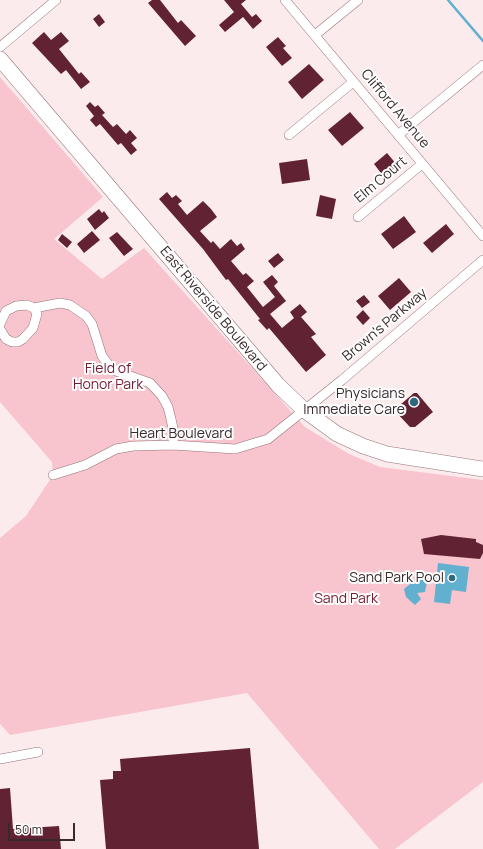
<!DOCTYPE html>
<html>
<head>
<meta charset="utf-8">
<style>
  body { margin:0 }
  #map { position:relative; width:483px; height:849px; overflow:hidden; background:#fbebed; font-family:Manrope,sans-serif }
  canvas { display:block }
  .scale { position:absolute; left:8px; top:823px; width:67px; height:18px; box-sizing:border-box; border:2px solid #382a2c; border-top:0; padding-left:5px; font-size:12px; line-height:14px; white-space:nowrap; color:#382a2c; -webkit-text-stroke:3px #fdfdfd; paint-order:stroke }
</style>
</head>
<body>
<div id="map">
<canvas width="483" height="849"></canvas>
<div class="scale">50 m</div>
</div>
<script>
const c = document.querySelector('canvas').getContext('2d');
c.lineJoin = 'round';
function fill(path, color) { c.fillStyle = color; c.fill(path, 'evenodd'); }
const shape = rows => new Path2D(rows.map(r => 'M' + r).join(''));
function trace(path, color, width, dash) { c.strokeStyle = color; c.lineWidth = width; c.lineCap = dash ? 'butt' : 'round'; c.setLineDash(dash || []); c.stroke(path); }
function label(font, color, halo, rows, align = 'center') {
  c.font = font + ' Manrope,sans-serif'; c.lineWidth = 4; c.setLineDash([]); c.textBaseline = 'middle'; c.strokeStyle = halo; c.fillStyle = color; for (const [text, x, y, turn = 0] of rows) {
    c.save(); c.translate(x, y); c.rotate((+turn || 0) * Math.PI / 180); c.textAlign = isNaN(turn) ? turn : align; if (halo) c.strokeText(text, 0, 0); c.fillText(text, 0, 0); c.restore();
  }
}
fill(shape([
  [0,77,103,197,54,239,102,279,144,248,305,427,349,454,380,467,483,480,483,782,395,849,379,849,247,693,10,735,0,724,0,538,26,516,53,475,52,462,0,402]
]), '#f8c4cd');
fill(shape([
  [438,563,469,567,466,592,452,590,450,604,434,602],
  [421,575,427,582,425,592,417,593,421,599,415,605,406,597,404,589]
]), '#61b0d0');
trace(shape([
  [448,0,483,41]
]), '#61b0d0', 2.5);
fill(shape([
  [152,0,160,0,178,23,181,20,196,36,185,46,148,3],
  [224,0,246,0,241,4,252,17,256,14,262,21,253,29,243,17,225,32,219,25,234,12],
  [99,14,105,22,99,27,93,19],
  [44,32,51,40,61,32,69,41,59,49,79,74,81,72,90,82,81,89,66,70,61,74,32,43],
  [278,37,286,46,283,48,292,58,282,66,266,47],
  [309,64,324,80,302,99,288,82],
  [90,102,95,107,98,105,105,113,102,115,113,127,117,124,126,134,130,130,137,138,131,143,137,150,131,155,121,143,118,145,100,124,96,127,90,120,94,116,86,106],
  [350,112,364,128,342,146,328,130],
  [387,153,398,166,384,177,374,164],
  [307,159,310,180,282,184,279,163],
  [167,192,172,198,176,195,182,201,178,204,187,215,203,201,211,209,217,217,200,231,211,243,213,241,220,249,231,239,237,246,241,243,245,249,231,261,243,275,246,273,254,281,247,287,263,307,275,297,263,282,272,275,278,282,274,286,286,301,270,314,282,328,294,318,290,312,300,304,307,312,301,317,316,334,311,337,326,355,306,372,269,328,267,330,258,320,260,319,228,279,226,280,203,249,159,199],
  [320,195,336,199,332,219,316,216],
  [99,209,102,213,104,211,109,218,95,230,87,219],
  [404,216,416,232,393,249,381,234],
  [446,224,454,234,432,253,423,243],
  [92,231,100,240,84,253,77,244],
  [117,232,133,249,124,256,109,238],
  [62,234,72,242,67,248,58,240],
  [278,253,284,260,274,268,268,261],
  [399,278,411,292,390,310,378,296],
  [364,295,370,302,362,308,356,301],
  [363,310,370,318,363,325,356,317],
  [414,393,417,393,433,412,415,427,410,427,394,410],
  [441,535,476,539,476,542,483,545,483,553,480,559,424,554,421,539],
  [250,748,259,849,106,849,100,780,113,779,113,771,121,771,120,759],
  [10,788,13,829,59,826,61,849,0,849,0,789]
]), '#612333');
const street = shape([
  [285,0,483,236],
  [315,35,358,0],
  [0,47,56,0],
  [289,135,353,82],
  [398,135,483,65],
  [358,217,422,164],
  [34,308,60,303,70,305,86,316,92,324,102,356,108,364,116,371,150,383,162,396,168,407,171,419,174,433,173,445],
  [0,324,6,311,16,306,27,305,34,308,37,314,33,328,23,339,18,342,12,342,6,339,0,329],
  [53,475,85,465,116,449,133,446,173,445,235,449,268,439,342,380,483,260],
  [0,759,38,752]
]);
const primary = shape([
  [0,59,278,385,304,410,337,434,363,446,387,454,483,469]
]);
trace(street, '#957378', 10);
trace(primary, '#957378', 16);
trace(street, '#fff', 9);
trace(primary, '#fff', 15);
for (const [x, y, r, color] of [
  [414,402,5,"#2d6980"],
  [452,578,4,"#2d6980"]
]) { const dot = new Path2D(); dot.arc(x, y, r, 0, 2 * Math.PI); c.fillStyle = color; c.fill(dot); trace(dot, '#fdfdfd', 1.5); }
label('14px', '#382a2c', '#fdfdfd', [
  ["Clifford Avenue",395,109,50],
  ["Elm Court",381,180,-40],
  ["East Riverside Boulevard",213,309,50],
  ["Brown's Parkway",385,325,-40],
  ["Heart Boulevard",181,434]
]);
label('14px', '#721c35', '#fdfdfd', [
  ["Field of",108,369],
  ["Honor Park",108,385],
  ["Sand Park",346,599]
]);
label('14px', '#382a2c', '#fdfdfd', [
  ["Physicians",405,394],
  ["Immediate Care",405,410],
  ["Sand Park Pool",444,578]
], 'right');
</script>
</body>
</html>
